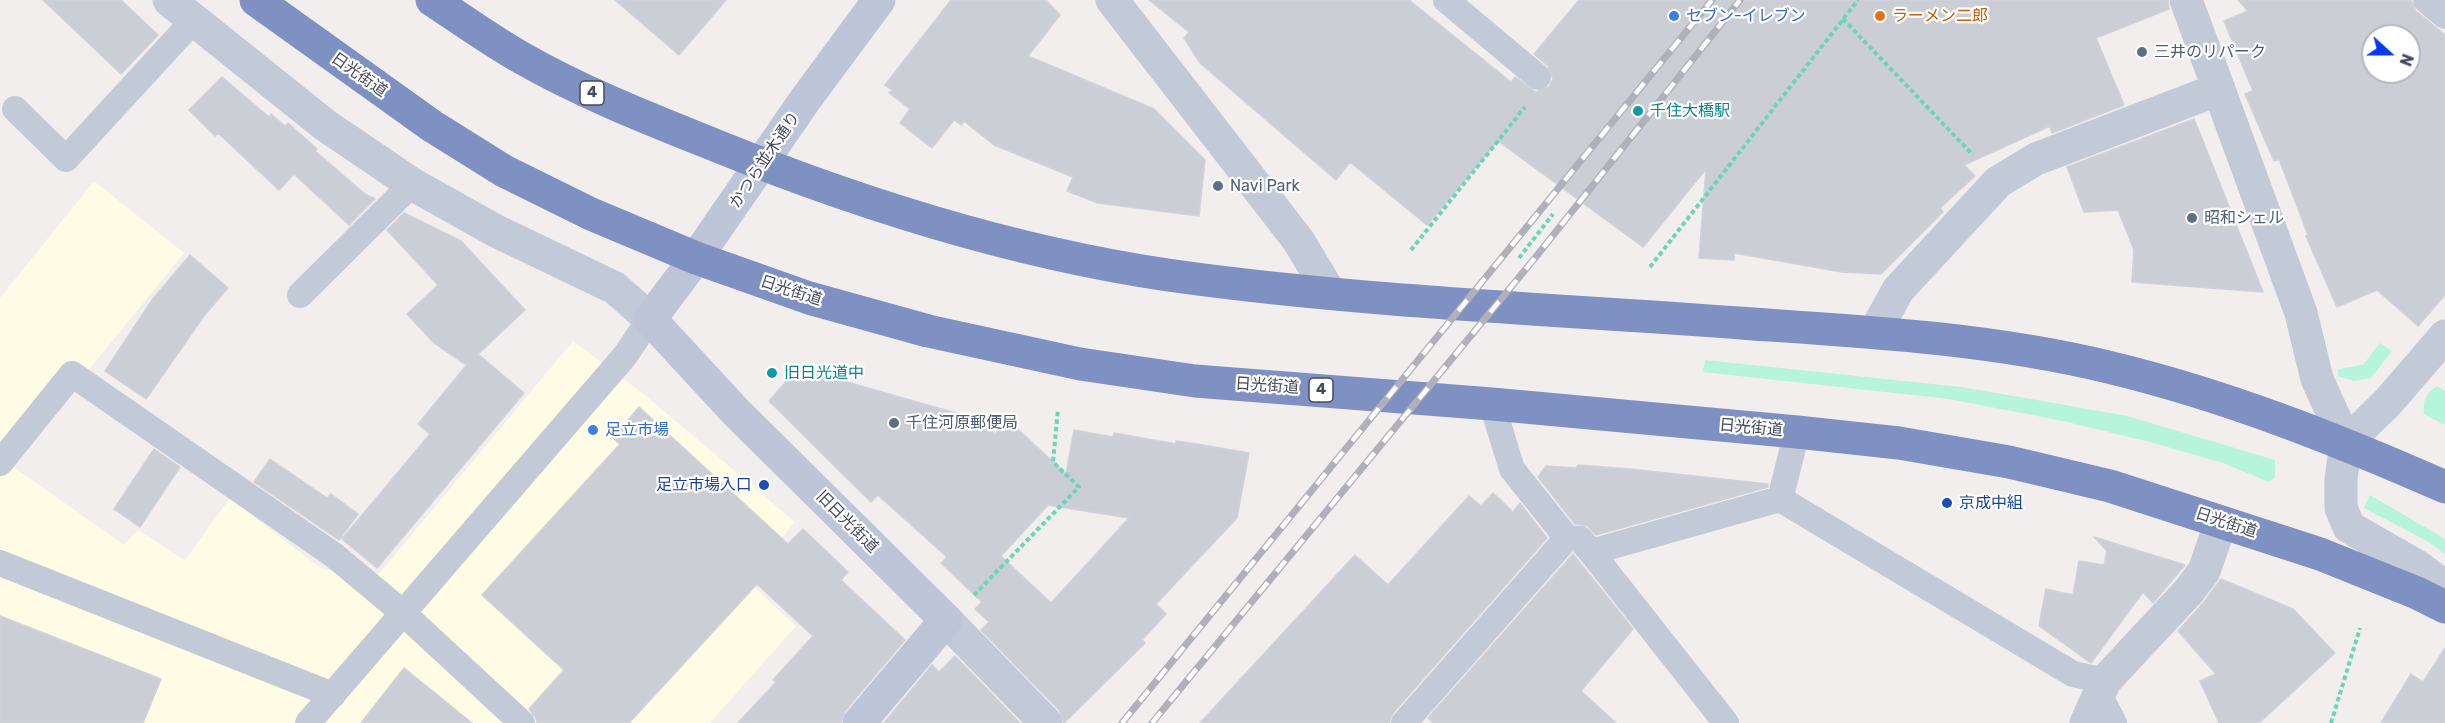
<!DOCTYPE html>
<html>
<head>
<meta charset="utf-8">
<style>
  body { margin:0 }
  #map { position:relative; width:2445px; height:723px; overflow:hidden; background:#f1eeed; font-family:Rubik,sans-serif }
  canvas { display:block }
  .north { position:absolute; left:2361px; top:24px; width:60px; height:60px; box-sizing:border-box; background:#fff; border:2px solid #b4b7be; border-radius:50%; rotate:111deg; font-size:16px; font-weight:700; line-height:24px; text-align:center; color:#444b5d }
  .north::after { content:''; display:block; margin:auto; width:21px; height:27px; background:#0439f3; clip-path:polygon(50% 0,100% 100%,50% 72%,0 100%) }
</style>
</head>
<body>
<div id="map">
<canvas width="2445" height="723"></canvas>
<div class="north">N</div>
</div>
<script>
const ctx = document.querySelector('canvas').getContext('2d');
ctx.lineJoin = 'round';
function fillPath(path, color) { ctx.fillStyle = color; ctx.fill(path, 'evenodd'); }
function strokePath(path, color, width, dash) { ctx.strokeStyle = color; ctx.lineWidth = width; ctx.lineCap = dash ? 'butt' : 'round'; ctx.setLineDash(dash || []); ctx.stroke(path); }
function drawText(font, color, halo, rows, align = 'center') {
  ctx.font = font + ' Rubik,"Noto Sans JP",sans-serif'; ctx.lineWidth = 4.5; ctx.setLineDash([]); ctx.textBaseline = 'middle'; ctx.strokeStyle = halo; ctx.fillStyle = color; for (const [text, x, y, turn = 0] of rows) {
    ctx.save(); ctx.translate(x, y); ctx.rotate((+turn || 0) * Math.PI / 180); ctx.textAlign = isNaN(turn) ? turn : align; if (halo) ctx.strokeText(text, 0, 0); ctx.fillText(text, 0, 0); ctx.restore();
  }
}
const commercial = new Path2D(`
  M 94,181 L 184,253 L 11,465 L 124,545 L 138,530 L 185,560 L 230,498 L 320,568 L 374,580 L 573,341 L 646,396 L 795,522 L 746,579 L 796,626 L 710,723 L 0,723 L 0,298 Z`);
const green = new Path2D(`
  M 2380,343 L 2392,351 L 2371,378 L 2354,381 L 2338,376 L 2338,369 L 2363,365 Z
  M 1705,360 L 1961,387 L 2054,403 L 2127,416 L 2275,460 L 2275,477 L 2269,482 L 2223,463 L 2150,442 L 2063,421 L 1949,399 L 1703,372 Z
  M 2437,386 L 2445,391 L 2445,425 L 2424,414 C 2423,401 2425,393 2437,386 Z
  M 2370,495 L 2445,539 L 2445,554 L 2427,541 L 2364,508 Z`);
const building = new Path2D(`
  M 43,0 L 121,0 L 158,35 L 121,74 Z
  M 615,0 L 726,0 L 679,55 Z
  M 951,0 L 1046,0 L 1060,15 L 1028,56 L 1154,109 L 1205,160 L 1199,216 L 1098,203 L 1067,191 L 1073,177 L 994,145 L 964,121 L 961,125 L 954,120 L 932,148 L 900,123 L 910,109 L 889,93 L 892,90 L 885,85 Z
  M 1149,0 L 1409,0 L 1511,82 L 1515,77 L 1536,92 L 1549,87 L 1553,79 L 1548,66 L 1534,54 L 1579,0 L 2168,0 L 2169,9 L 2096,38 L 2124,105 L 2052,133 L 2050,126 L 1964,165 L 1975,176 L 1940,208 L 1943,212 L 1881,274 L 1842,272 L 1734,253 L 1734,260 L 1699,258 L 1706,169 L 1643,247 L 1498,141 L 1427,225 L 1350,162 L 1336,180 L 1200,63 L 1184,38 L 1189,32 Z
  M 2238,0 L 2411,0 L 2416,11 L 2445,35 L 2445,295 L 2418,326 L 2377,290 L 2337,307 L 2306,236 L 2308,235 L 2279,159 L 2274,161 L 2245,94 L 2253,91 L 2224,21 L 2248,11 ZM 2373,36 L 2409,36 L 2409,72 L 2373,72 Z
  M 222,77 L 269,117 L 271,114 L 285,126 L 288,123 L 317,149 L 315,151 L 365,194 L 375,199 L 349,225 L 294,174 L 279,190 L 218,133 L 215,136 L 189,110 Z
  M 2194,119 L 2199,131 L 2263,292 L 2132,282 L 2134,250 L 2118,210 L 2084,212 L 2067,167 Z
  M 404,213 L 461,241 L 525,310 L 478,354 L 524,393 L 377,568 L 342,539 L 430,434 L 418,424 L 469,362 L 466,365 L 434,343 L 407,314 L 438,285 L 387,230 Z
  M 190,255 L 228,288 L 204,316 L 146,399 L 105,371 L 152,300 Z
  M 798,368 L 980,420 L 995,434 L 1008,420 L 1066,474 L 1074,430 L 1113,437 L 1114,433 L 1176,444 L 1176,441 L 1197,444 L 1249,453 L 1237,518 L 1156,604 L 1166,614 L 1142,640 L 1145,643 L 1064,723 L 1059,710 L 981,630 L 989,622 L 975,609 L 982,602 L 941,563 L 947,557 L 878,495 L 871,502 L 769,401 ZM 1048,505 L 1129,518 L 1051,603 L 1001,556 Z
  M 639,407 L 788,544 L 803,529 L 848,572 L 841,580 L 905,640 L 845,711 L 841,723 L 738,723 L 776,682 L 773,680 L 813,636 L 757,584 L 629,723 L 537,723 L 536,718 L 529,709 L 564,670 L 482,595 L 620,444 L 613,438 Z
  M 154,449 L 180,467 L 140,527 L 114,509 Z
  M 270,459 L 327,498 L 331,494 L 358,514 L 339,540 L 254,482 Z
  M 1578,465 L 1630,469 L 1768,484 L 1768,487 L 1596,535 L 1587,526 L 1575,524 L 1538,477 L 1546,466 L 1576,468 Z
  M 1493,493 L 1513,512 L 1520,503 L 1547,538 L 1393,713 L 1389,723 L 1200,723 L 1355,555 L 1388,585 L 1469,496 L 1481,506 Z
  M 2094,537 L 2185,565 L 2153,603 L 2143,592 L 2091,663 L 2039,626 L 2046,589 L 2073,595 L 2079,561 L 2104,565 L 2107,551 Z
  M 1573,554 L 1633,629 L 1581,691 L 1616,723 L 1433,723 L 1428,718 Z
  M 2221,579 L 2293,609 L 2335,653 L 2259,723 L 2219,723 L 2200,681 L 2216,674 L 2178,631 L 2204,602 Z
  M 0,616 L 161,679 L 143,723 L 0,723 Z
  M 2445,648 L 2445,723 L 2381,723 L 2411,674 L 2423,682 Z
  M 955,656 L 1020,723 L 884,723 L 932,665 L 939,672 Z
  M 404,668 L 472,723 L 361,723 Z`);
const path = new Path2D(`
  M 1843,19 L 1973,155
  M 1411,250 L 1525,107
  M 1519,258 L 1553,214
  M 1650,267 L 1858,0
  M 974,595 L 1079,487 L 1053,462 L 1058,409
  M 2331,723 L 2360,628`);
const lane = new Path2D(`
  M 1446,0 L 1538,77
  M 2426,0 L 2445,16
  M 15,109 L 66,159 L 194,20
  M 300,295 L 412,184
  M 1492,404 L 1512,469 L 1567,538 L 1580,539 L 1591,552 L 1726,723
  M 0,463 L 72,374 L 335,556 L 403,613 L 522,723
  M 1780,499 L 2073,674 L 2105,681
  M 1591,552 L 1780,499 L 1797,432
  M 0,563 L 333,695
  M 2099,694 L 2114,723
  M 308,723 L 624,357 L 650,319
  M 1404,723 L 1567,538`);
const street = new Path2D(`
  M 169,0 L 325,125 L 412,184 L 496,231 L 615,288 L 650,319
  M 1112,0 L 1298,240 L 1330,293
  M 2186,0 L 2301,313 L 2317,379 L 2346,443 L 2341,479 L 2341,508 L 2349,527 L 2417,566 L 2445,587
  M 1875,332 L 1898,290 L 1998,182 L 2036,159 L 2219,89
  M 2346,443 L 2388,402 L 2445,336
  M 946,620 L 1046,723
  M 2086,723 L 2105,681 L 2189,591 L 2204,571 L 2221,522`);
const secondary = new Path2D(`
  M 859,723 L 946,620 L 735,411 L 650,319 L 696,258 L 805,100 L 879,0`);
const highway = new Path2D(`
  M 256,0 L 432,126 L 504,171 L 591,214 L 696,258 L 809,298 L 928,331 L 1080,364 L 1195,381 L 1492,404 L 1797,432 L 1899,443 L 2009,462 L 2110,486 L 2320,554 L 2417,593 L 2445,607
  M 432,0 C 461,19 490,40 520,57 C 581,92 647,118 712,144 C 867,207 1030,258 1197,279 C 1381,303 1568,310 1753,324 C 1872,332 1992,339 2108,367 C 2225,395 2336,439 2445,487`);
const rail = new Path2D(`
  M 1122,723 L 1712,0
  M 1152,723 L 1539,253 L 1740,0`);
const markers = [
  [1674,16,6,"#3f7fe0"],
  [1880,16,6,"#e8710a"],
  [2142,52,6,"#5c6f8a"],
  [1638,111,6,"#0f9aa8"],
  [1218,186,6,"#5c6f8a"],
  [2192,218,6,"#5c6f8a"],
  [772,373,6,"#0f9aa8"],
  [894,423,6,"#5c6f8a"],
  [593,430,6,"#3f7fe0"],
  [764,485,6,"#1a4fb4"],
  [1947,503,6,"#1a4fb4"]
];
const shields = [
  [592,93,24],
  [1321,390,24]
];
const shieldNames = [
  ["4",592,93],
  ["4",1321,390]
];
const shopNames = [
  ["セブン-イレブン",1686,16],
  ["足立市場",605,430]
];
const foodNames = [
  ["ラーメン二郎",1892,16]
];
const serviceNames = [
  ["三井のリパーク",2154,52],
  ["Navi Park",1230,186],
  ["昭和シェル",2204,218],
  ["千住河原郵便局",906,423]
];
const streetNames = [
  ["日光街道",359,75,35],
  ["かつら並木通り",765,160,-56],
  ["日光街道",791,291,18],
  ["日光街道",1267,386,4],
  ["日光街道",1751,428,5],
  ["旧日光街道",847,522,45],
  ["日光街道",2226,523,18]
];
const cultureNames = [
  ["千住大橋駅",1650,111],
  ["旧日光道中",784,373]
];
const transitNames = [
  ["足立市場入口",752,485],
  ["京成中組",1959,503,"left"]
];
fillPath(commercial, '#fefce4');
fillPath(green, '#b6f4db');
fillPath(building, '#ccced6');
strokePath(building, '#d1d1da', 1.5);
strokePath(path, '#6ad5b8', 4, [4.5, 3]);
strokePath(lane, '#c2c9d7', 26);
strokePath(street, '#c2c9d7', 33);
strokePath(secondary, '#bdc5d9', 33);
strokePath(highway, '#7f91c2', 33);
strokePath(rail, '#afb0b9', 7);
strokePath(rail, '#fff', 4.5, [14]);
for (const [x, y, r, color] of markers) { const dot = new Path2D(); dot.arc(x, y, r, 0, 2 * Math.PI); ctx.fillStyle = color; ctx.fill(dot); strokePath(dot, '#fff', 2); }
for (const [x, y, w] of shields) { const box = new Path2D(); box.roundRect(x - w / 2, y - 12, w, 24, 4.5); ctx.fillStyle = '#fff'; ctx.fill(box); strokePath(box, '#444b5d', 1.5); }
drawText('bold 15px', '#444b5d', null, shieldNames);
drawText('16px', '#366cbe', '#fff', shopNames, 'left');
drawText('16px', '#c56008', '#fff', foodNames, 'left');
drawText('16px', '#4e5e75', '#fff', serviceNames, 'left');
drawText('16px', '#444b5d', '#fff', streetNames);
drawText('16px', '#0d838f', '#fff', cultureNames, 'left');
drawText('16px', '#164399', '#fff', transitNames, 'right');
</script>
</body>
</html>
